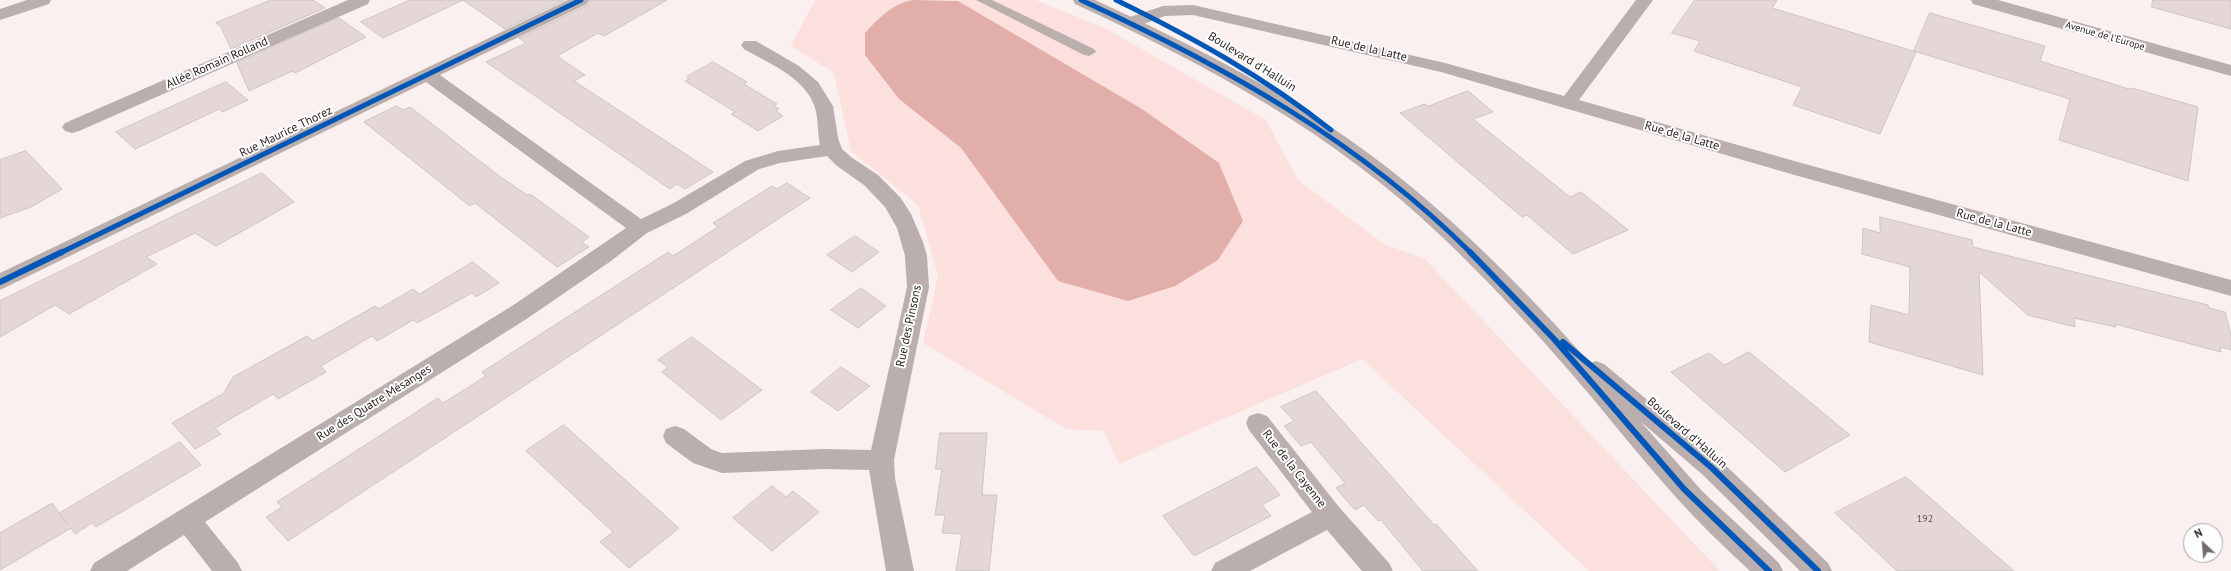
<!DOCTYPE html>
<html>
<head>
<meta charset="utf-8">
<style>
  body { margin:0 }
  #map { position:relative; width:2231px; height:571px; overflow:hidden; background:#f9f0ef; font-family:"PT Sans",sans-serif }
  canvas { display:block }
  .north { position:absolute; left:2183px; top:523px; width:40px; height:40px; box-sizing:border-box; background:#fefefe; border:1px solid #a9a6a6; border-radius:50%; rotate:334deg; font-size:11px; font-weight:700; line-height:16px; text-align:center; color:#2a2322 }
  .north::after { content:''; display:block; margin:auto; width:14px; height:18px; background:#726b6a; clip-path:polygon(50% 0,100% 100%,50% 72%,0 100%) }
</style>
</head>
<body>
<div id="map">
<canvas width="2231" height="571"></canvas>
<div class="north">N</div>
</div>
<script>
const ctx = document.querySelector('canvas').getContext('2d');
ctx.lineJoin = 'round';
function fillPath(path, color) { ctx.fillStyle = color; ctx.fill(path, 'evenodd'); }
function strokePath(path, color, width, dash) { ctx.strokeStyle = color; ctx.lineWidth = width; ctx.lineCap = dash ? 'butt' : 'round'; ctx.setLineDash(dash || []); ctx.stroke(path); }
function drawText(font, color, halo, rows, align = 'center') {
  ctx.font = font + ' "PT Sans",sans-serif'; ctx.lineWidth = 4; ctx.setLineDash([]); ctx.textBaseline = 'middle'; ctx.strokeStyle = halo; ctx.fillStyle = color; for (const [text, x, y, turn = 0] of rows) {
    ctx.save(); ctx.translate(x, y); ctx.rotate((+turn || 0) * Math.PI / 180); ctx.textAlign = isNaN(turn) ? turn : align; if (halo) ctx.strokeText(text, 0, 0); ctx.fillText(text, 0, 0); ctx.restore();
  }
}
const green = new Path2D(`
  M 815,0 L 913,0 L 906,1 L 899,99 L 961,148 L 1058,281 L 1175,286 L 1218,259 L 1243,221 L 958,1 L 948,0 L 1036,0 L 1105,28 L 1266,120 L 1298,180 L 1384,244 L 1425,259 L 1720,571 L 1589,571 L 1362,359 L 1119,464 L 1103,431 L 1066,429 L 923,343 L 938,276 L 918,205 L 851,151 L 834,73 L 791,46 Z`);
const water = new Path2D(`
  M 913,0 L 958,1 L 1142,109 L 1219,163 L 1243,221 L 1218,260 L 1175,286 L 1128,301 L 1058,281 L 961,148 L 899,99 L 865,55 L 865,33 C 878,19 893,3 913,0 Z`);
const building = new Path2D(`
  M 271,0 L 313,0 L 325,8 L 231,49 L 221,27 L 216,23 Z
  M 410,0 L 565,0 L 505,29 L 463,0 L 383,38 L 361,22 Z
  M 590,0 L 667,0 L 604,36 L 598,33 L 557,56 L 585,75 L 574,81 L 713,172 L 685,189 L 677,184 L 670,189 L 486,62 L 526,43 L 519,38 L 588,5 Z
  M 1695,0 L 1777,0 L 1772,8 L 1916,52 L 1880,134 L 1793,105 L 1802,87 L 1694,51 L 1700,41 L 1672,33 Z
  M 2153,0 L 2231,0 L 2231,29 L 2152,7 Z
  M 1930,13 L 2045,46 L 2040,61 L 2129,89 L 2132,88 L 2198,107 L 2188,181 L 2059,140 L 2070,99 L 1914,51 Z
  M 339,18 L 366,37 L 295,73 L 292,71 L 249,91 L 237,63 Z
  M 713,62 L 747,82 L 744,84 L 777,104 L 774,106 L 779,109 L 776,111 L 783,116 L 758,131 L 731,114 L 735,112 L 685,81 L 689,79 L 687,77 Z
  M 226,82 L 248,100 L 222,112 L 219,109 L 135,149 L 116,132 Z
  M 1468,91 L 1493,112 L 1473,119 L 1570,197 L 1581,192 L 1628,230 L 1573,254 L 1527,215 L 1522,217 L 1400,113 L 1425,104 L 1428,106 Z
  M 397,106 L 403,110 L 410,107 L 498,175 L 527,195 L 530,194 L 589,237 L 582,242 L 589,247 L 557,267 L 475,203 L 470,206 L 364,122 Z
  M 26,151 L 62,189 L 31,207 L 0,218 L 0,160 Z
  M 262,173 L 294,202 L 216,246 L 195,233 L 146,257 L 157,264 L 69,314 L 55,305 L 0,337 L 0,301 Z
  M 787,183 L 810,198 L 288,541 L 266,517 L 282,507 L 277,502 L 438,398 L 443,403 L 486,376 L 482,372 L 659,258 L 668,252 L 673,256 L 718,227 L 713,223 L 772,186 L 777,189 Z
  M 1880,217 L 1972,240 L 1973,247 L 2208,305 L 2209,308 L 2225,312 L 2231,335 L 2231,350 L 2220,347 L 2221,352 L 2115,324 L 2116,327 L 2074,318 L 2075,327 L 2028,315 L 1979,272 L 1983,375 L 1869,342 L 1871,305 L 1909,315 L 1910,267 L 1862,254 L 1863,228 L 1880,233 Z
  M 855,236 L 879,252 L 852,272 L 827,255 Z
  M 473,262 L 499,283 L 476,297 L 472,293 L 417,323 L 413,320 L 377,341 L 372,336 L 321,366 L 326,372 L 278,399 L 273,394 L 215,428 L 221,434 L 195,449 L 172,423 L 224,393 L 233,377 L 307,336 L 313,341 L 375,306 L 379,309 L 413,289 L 419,294 Z
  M 861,288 L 886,306 L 858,328 L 831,310 Z
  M 692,337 L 762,390 L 721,420 L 662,372 L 668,367 L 658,360 Z
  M 1749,352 L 1850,435 L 1785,472 L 1671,372 L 1709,353 L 1724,365 Z
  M 841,367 L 870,386 L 838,411 L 811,392 Z
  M 1316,391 L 1434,525 L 1436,524 L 1478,571 L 1423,571 L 1381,520 L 1378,521 L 1364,505 L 1355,510 L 1336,488 L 1345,483 L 1311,442 L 1301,446 L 1284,426 L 1294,421 L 1281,407 Z
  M 564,425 L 679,528 L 629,568 L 600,542 L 613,532 L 526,451 Z
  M 940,433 L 987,433 L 982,495 L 997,495 L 989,571 L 956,571 L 962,534 L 942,533 L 945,515 L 935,515 L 942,469 L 936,469 Z
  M 180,442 L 201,465 L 96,527 L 92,523 L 75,534 L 71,528 L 0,570 L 0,533 L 52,503 L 67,524 L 60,513 Z
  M 1257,467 L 1280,495 L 1262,505 L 1271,516 L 1194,556 L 1163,516 Z
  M 1906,477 L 2014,571 L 1897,571 L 1835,513 Z
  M 772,486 L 786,497 L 793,491 L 819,512 L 772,551 L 733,518 Z`);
const service = new Path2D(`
  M 976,0 L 992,0 L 1094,49 L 1096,52 L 1089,56 L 1084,55 Z`);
const minor = new Path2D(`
  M 27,0 L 51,0 L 49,4 L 0,20 L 0,9 Z
  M 348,0 L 370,0 L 368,4 L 79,131 L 72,133 L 65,131 L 62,127 L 65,123 Z
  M 568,0 L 589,0 L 587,4 L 440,75 L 641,219 L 672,204 L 745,161 L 778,151 L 820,145 C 817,132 819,118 814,105 C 804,77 768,63 744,49 L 741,45 L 744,41 L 756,41 L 799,66 L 818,82 L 833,106 L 838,138 L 842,149 L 851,157 L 878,175 L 900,197 L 911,214 L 923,242 L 927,256 L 929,287 L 894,460 L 895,478 L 914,571 L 886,571 L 869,470 L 825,469 L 722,473 L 693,463 L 666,443 L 663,436 L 666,429 L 675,426 L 684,429 L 711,449 L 722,453 L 825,449 L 871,450 L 907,287 L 905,256 L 897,228 L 885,207 L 864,185 L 837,166 L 827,156 L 780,163 L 759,169 L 686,214 L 647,233 L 611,261 L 528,318 L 205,522 L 238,563 L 242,571 L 212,571 L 184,535 L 127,571 L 90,571 L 94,563 L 512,306 L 626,228 L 426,82 L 0,290 L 0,273 Z
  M 1636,0 L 1653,0 L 1579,100 L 1805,164 L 2231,280 L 2231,296 L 1791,174 L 1441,72 L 1193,15 L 1165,16 L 1136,27 L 1124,27 L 1121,23 L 1124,19 L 1163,6 L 1193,5 L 1445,63 L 1564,96 Z
  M 1971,0 L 1998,0 L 2231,65 L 2231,76 L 1973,4 Z
  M 1258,413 L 1267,416 L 1339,507 L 1389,563 L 1393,571 L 1362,571 L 1327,530 L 1250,571 L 1211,571 L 1215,563 L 1312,512 L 1249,430 L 1246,423 L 1249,416 Z`);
const secondary = new Path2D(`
  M 1073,0 L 1095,0 C 1195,46 1296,97 1384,165 C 1459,223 1527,292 1590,363 L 1596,361 L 1604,364 L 1721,461 L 1828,563 L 1832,571 L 1800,571 L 1703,475 L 1641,422 L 1703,492 L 1779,563 L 1783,571 L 1750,571 C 1724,547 1698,522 1674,495 C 1636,453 1602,408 1564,365 C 1525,320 1484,277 1440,235 C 1335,134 1207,65 1075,4 Z`);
const cyclewayFar1 = new Path2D(`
  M 1081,0 C 1224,66 1359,141 1471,253
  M 1116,0 C 1192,37 1264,77 1331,130
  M 60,253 L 581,0`);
const cycleway = new Path2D(`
  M 1470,252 L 1554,339 L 1684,489 L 1769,571
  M 0,282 L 62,252
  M 1563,342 L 1712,468 L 1818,571`);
const farStreetnames = [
  ["Avenue de l'Europe",2105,36,16]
];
const numberNames = [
  ["192",1925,519]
];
const streetNames = [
  ["Rue de la Latte",1369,49,13],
  ["Boulevard d'Halluin",1252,62,32],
  ["Allée Romain Rolland",217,63,-24],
  ["Rue Maurice Thorez",286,132,-26],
  ["Rue de la Latte",1682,136,16],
  ["Rue de la Latte",1994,223,15],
  ["Rue des Pinsons",909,326,-78],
  ["Rue des Quatre Mésanges",374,403,-32],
  ["Boulevard d'Halluin",1687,433,41],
  ["Rue de la Cayenne",1294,469,52]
];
fillPath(green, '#fce0de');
fillPath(water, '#e2aeaa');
fillPath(building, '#e5d7d6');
strokePath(building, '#ccc5c4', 1);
fillPath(service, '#bbafae');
fillPath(minor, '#bbafae');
fillPath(secondary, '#baafae');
strokePath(cyclewayFar1, '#0057b8', 5);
strokePath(cycleway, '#0057b8', 6);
drawText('10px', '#2a2322', '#fefefe', farStreetnames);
drawText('10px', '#5b5251', null, numberNames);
drawText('12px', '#2a2322', '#fefefe', streetNames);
</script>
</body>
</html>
